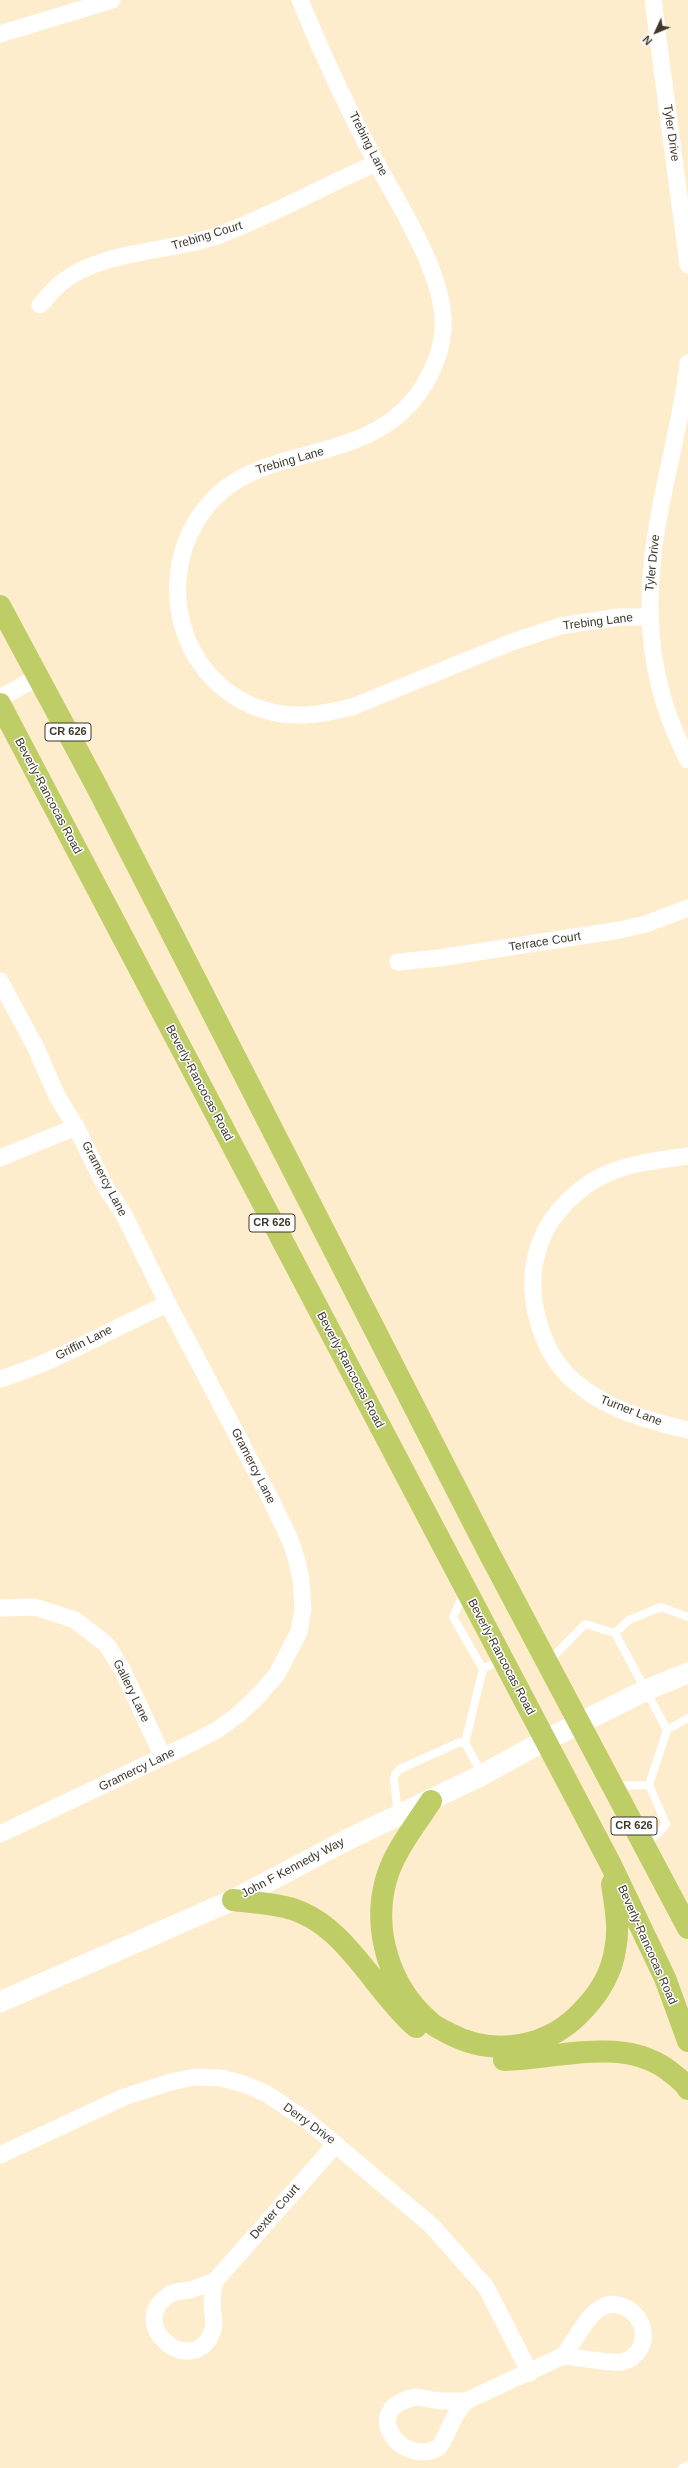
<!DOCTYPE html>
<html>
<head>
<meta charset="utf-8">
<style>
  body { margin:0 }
  #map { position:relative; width:688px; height:2468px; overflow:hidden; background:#feedcc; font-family:Helvetica,sans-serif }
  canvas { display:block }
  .north { position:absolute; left:636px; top:12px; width:40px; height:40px; -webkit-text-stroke:3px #fff; paint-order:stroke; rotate:226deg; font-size:11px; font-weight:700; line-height:16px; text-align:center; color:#3e382b }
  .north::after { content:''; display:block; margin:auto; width:14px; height:18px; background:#3e382b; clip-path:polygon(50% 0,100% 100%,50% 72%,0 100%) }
</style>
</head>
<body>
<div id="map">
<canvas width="688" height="2468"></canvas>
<div class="north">N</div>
</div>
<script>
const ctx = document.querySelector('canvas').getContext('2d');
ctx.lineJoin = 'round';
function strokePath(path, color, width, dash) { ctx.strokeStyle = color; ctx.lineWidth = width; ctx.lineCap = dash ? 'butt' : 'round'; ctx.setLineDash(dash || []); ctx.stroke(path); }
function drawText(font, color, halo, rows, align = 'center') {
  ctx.font = font + ' Helvetica,sans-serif'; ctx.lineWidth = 3; ctx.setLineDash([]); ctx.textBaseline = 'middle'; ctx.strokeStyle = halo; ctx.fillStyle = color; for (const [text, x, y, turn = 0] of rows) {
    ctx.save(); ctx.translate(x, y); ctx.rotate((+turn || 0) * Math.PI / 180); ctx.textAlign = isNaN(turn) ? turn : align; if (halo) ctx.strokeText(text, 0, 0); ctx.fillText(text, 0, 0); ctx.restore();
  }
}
const service = new Path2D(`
  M 464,1593 L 453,1617 L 483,1669
  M 688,1617 L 661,1607 L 629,1620 L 615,1633 L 667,1730 L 688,1718
  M 549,1661 L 585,1624 L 615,1633
  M 465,1743 L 483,1669 L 502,1659
  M 614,1786 L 649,1785
  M 398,1814 L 394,1779 L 396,1773 L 400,1769 L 460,1742 L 465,1743 L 482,1774
  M 644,1845 L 659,1833 L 666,1824 L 649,1785 L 667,1730
  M 682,2468 L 688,2465`);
const minor = new Path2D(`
  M 300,0 C 323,56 349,112 378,166 C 402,209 447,280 443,330 C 442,349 433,371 423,387 C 365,476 251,433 197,520 C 152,594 188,695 276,713 C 302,718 327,713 352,707 L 512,642 L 560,626 L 619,617 L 649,617
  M 653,0 L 688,265
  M 0,34 L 112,0
  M 40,305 C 47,298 53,289 61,283 C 102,249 173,253 222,234 C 275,214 325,185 377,163
  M 688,363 C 683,410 671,454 662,500 C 643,593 643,674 688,760
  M 0,698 L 38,677
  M 398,962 L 439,958 L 620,930 L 646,924 L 688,908
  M 0,981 L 36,1048 L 57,1096 L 76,1127 L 105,1186 L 123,1213 L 168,1304 L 270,1498 L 291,1542 L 297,1561 L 301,1580 L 303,1609 L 299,1632 L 277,1674 L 259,1695 L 239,1714 L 217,1730 L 192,1743 L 0,1834
  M 688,1156 C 662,1160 635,1162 611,1172 C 582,1183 550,1213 540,1243 C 523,1289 538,1350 575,1382 C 606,1409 648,1421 688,1430
  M 0,1158 L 76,1127
  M 0,1379 C 59,1361 112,1328 168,1304
  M 0,1608 L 35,1607 L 75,1620 L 107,1645 L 122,1669 L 163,1757
  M 0,2155 L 124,2097 L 171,2082 L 195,2077 L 221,2078 L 244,2084 L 267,2094 L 309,2122 L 432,2226 L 486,2287 L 530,2373
  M 215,2281 C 213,2289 212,2297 212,2305 C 212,2316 217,2323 211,2335 C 190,2378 125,2324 169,2295 C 175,2290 182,2292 189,2290 C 198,2288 206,2284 215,2281 Z
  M 215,2281 L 336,2144
  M 610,2304 C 649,2305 655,2355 621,2362 C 611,2364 577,2357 563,2356 C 579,2337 587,2310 610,2304 Z
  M 417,2397 L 440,2401 L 466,2401 C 462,2406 457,2412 454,2418 C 448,2428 446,2440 438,2448 C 401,2468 357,2407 417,2397 Z
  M 466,2401 L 563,2356`);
const tertiary = new Path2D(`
  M 0,2002 L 233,1900 L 347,1840 L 482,1775 L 544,1741 L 646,1690 L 688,1673`);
const primary = new Path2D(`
  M 0,606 L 97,787 L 488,1551 L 688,1928
  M 0,704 L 610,1863 L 665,1978 L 688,2041
  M 431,1801 C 415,1826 394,1851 386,1880 C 372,1931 390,1988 430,2022 C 435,2027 443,2030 448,2033 C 495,2058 550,2048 585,2008 C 600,1992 612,1971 615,1950 C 620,1928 615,1906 612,1884
  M 233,1900 C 250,1902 268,1903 285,1907 C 344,1920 373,1990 416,2027
  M 504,2060 C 558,2059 626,2034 673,2074 C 678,2078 684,2082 688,2089`);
const shields = [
  [68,732,46],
  [272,1223,46],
  [634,1826,46]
];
const shieldNames = [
  ["CR 626",68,732],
  ["CR 626",272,1223],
  ["CR 626",634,1826]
];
const streetNames = [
  ["Tyler Drive",671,133,82],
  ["Trebing Lane",368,144,63],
  ["Trebing Court",207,236,-17],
  ["Trebing Lane",290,461,-16],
  ["Tyler Drive",653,563,-84],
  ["Trebing Lane",598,622,-7],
  ["Beverly-Rancocas Road",48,796,62],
  ["Terrace Court",545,942,-9],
  ["Beverly-Rancocas Road",199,1083,62],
  ["Gramercy Lane",104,1179,62],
  ["Griffin Lane",84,1343,-27],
  ["Beverly-Rancocas Road",350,1370,62],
  ["Turner Lane",631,1411,21],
  ["Gramercy Lane",253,1466,63],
  ["Beverly-Rancocas Road",501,1657,62],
  ["Gallery Lane",131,1691,64],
  ["Gramercy Lane",137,1770,-26],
  ["John F Kennedy Way",293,1868,-28],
  ["Beverly-Rancocas Road",647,1945,66],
  ["Derry Drive",309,2124,36],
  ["Dexter Court",275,2212,-49]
];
strokePath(service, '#fff', 8);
strokePath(minor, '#fff', 17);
strokePath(tertiary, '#fff', 21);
strokePath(primary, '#bfcd66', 22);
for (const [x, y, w] of shields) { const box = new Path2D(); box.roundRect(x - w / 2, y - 9, w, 18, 3); ctx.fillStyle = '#fff'; ctx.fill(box); strokePath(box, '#3e382b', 1); }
drawText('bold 11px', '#3e382b', null, shieldNames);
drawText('12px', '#3e382b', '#fff', streetNames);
</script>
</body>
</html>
